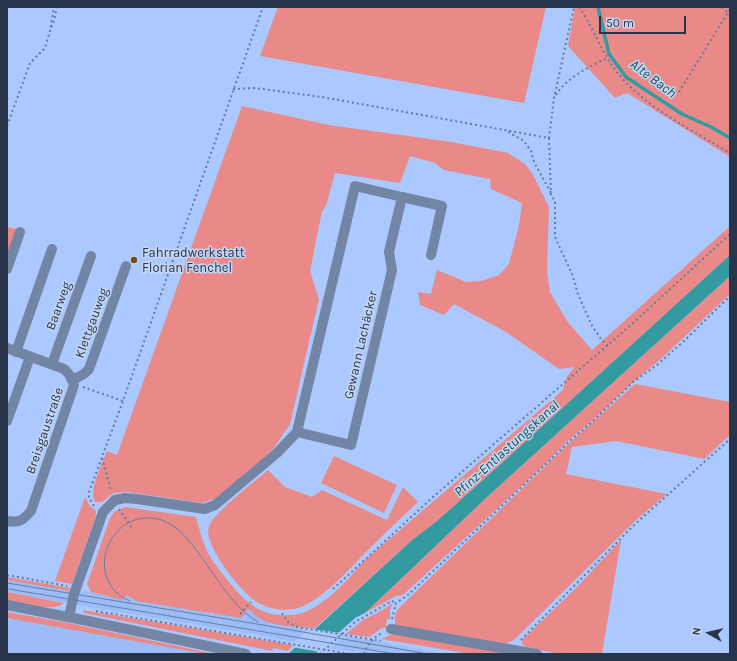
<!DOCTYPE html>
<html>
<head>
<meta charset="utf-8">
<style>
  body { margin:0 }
  #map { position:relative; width:737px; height:661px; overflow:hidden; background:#abc9fe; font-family:Karla,sans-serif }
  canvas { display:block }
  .frame { position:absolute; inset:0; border:8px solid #283449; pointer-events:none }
  .north { position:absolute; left:689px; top:613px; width:40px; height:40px; -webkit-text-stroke:3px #c4d6f6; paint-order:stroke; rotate:278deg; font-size:11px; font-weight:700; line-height:16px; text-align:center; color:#283449 }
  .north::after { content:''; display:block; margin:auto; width:14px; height:18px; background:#283449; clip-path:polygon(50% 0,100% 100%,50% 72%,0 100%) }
  .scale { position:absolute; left:599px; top:16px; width:87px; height:18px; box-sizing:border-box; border:2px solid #283449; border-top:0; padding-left:5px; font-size:12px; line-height:14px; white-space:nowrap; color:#283449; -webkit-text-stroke:3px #c4d6f6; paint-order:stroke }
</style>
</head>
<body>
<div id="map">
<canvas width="737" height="661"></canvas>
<div class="frame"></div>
<div class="north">N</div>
<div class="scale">50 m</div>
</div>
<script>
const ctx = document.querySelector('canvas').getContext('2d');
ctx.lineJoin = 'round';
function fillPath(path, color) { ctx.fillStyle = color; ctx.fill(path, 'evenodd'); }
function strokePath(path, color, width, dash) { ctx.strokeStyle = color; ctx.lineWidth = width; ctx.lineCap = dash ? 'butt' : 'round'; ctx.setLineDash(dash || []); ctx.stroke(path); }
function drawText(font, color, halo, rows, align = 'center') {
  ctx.font = font + ' Karla,sans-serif'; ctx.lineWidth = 3; ctx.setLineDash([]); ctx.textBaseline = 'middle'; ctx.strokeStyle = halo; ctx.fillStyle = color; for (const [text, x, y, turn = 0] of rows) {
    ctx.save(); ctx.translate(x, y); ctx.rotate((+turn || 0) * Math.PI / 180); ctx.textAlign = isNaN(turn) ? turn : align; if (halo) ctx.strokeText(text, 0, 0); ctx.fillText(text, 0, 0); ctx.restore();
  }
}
const built = new Path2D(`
  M 7,580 L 69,591 L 91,592 L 122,600 L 126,595 L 136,601 L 241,618 L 248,609 L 253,614 L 267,621 L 307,630 L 294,642 L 259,635 L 83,606 L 7,592 Z
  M 7,617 L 206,654 L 7,654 Z
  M 344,636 L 375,641 L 445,654 L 370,654 L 331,648 Z`);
const green = new Path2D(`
  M 278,7 L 546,7 L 524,103 L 260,56 Z
  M 575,7 L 730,7 L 730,157 L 627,93 L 615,98 L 568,46 Z
  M 242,106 L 329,125 L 451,142 L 508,153 L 525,164 L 532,173 L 549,207 L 547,270 L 550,292 L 567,321 L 592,350 L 730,226 L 730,255 L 501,464 L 437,521 L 411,541 L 315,628 C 298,627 276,627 261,619 C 256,617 252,612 248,609 L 241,618 L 136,601 L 127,595 L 122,600 L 91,592 L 87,584 L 110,518 L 114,512 L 125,507 L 196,517 C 199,528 202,539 206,549 C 211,560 218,568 225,577 C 241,597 257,616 284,615 C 291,615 298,615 305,612 C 329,602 348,579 365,560 L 563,390 L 566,378 L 574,367 L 559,369 L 506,332 L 454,304 L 444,315 L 420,305 L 418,292 L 431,294 L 437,270 L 466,282 L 481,281 L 499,275 L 509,264 L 519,225 L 522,203 L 491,189 L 490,179 L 444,170 L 435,163 L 410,156 L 400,183 L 335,173 L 326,206 L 322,211 L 310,271 L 319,299 L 290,424 L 274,448 L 254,468 L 214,499 L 202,503 L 128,492 L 114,493 L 102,502 L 95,502 C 88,490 102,464 107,451 L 117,455 Z
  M 7,227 L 17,229 L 7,259 Z
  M 730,276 L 730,294 L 664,356 L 632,383 L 592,421 L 570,439 L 539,470 L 403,595 L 396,596 L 365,613 L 486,498 Z
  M 635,384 L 730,402 L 730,435 L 704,459 L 616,441 L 572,447 L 566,474 L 667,494 L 636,520 L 514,640 L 505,644 L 396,626 C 393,619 395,612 400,607 L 566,446 Z
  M 334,456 L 397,485 L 384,513 L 321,483 Z
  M 268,470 L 285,487 L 312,497 L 322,490 L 387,520 L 403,487 L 418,502 C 401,518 384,534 368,550 C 350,568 322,601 298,608 C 285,612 268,609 257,602 C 242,593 202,544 209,526 C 215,512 255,481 268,470 Z
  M 85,497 L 90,506 L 96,511 L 96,516 L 72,584 L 55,581 Z
  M 621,540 L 602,654 L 559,654 L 526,647 L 522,644 L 522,640 L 575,589 Z
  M 7,577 L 70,588 L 69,591 L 7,580 Z
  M 7,592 L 64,603 C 54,613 21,602 7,600 Z
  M 391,604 L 392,605 L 390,610 L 390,619 L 387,619 L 386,626 L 389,627 L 388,628 L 382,628 L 369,637 L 346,634 L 363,620 L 383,610 Z
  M 83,610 L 293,645 L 288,651 L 273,648 L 272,651 L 84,613 Z
  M 7,612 L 69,623 L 215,654 L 205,654 L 7,618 Z
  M 393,634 L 512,654 L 471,654 L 381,639 Z`);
const water = new Path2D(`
  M 730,255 L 730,276 L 486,498 L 365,613 L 355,618 L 315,654 L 288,654 L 411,541 L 437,521 L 501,464 Z`);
const pier = new Path2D(`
  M 312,629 L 341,633 L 320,652 L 292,647 Z`);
const stream = new Path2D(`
  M 598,7 L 609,54 L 626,77 L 682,114 L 711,127 L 730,138`);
const path = new Path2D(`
  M 579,7 C 593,27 602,53 616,71 C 645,108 691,129 730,153
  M 722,7 L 730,15
  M 51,27 L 53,25 L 57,7
  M 233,89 L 255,88 L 322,97 L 549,138 L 554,98 L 574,7
  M 679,92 L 730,9
  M 556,95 C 565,79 591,65 608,58
  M 7,126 L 30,63 L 45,48 L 50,31 L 54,7
  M 508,132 L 524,141 L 531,151 L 534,162 L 551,193
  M 549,138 L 551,194 L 555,202 L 555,237 L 572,274 L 578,294 L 591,324 L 601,339 L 608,346
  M 83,387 L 123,401
  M 102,458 L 111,490
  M 94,506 L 89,498 L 89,492 L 123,401 L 263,7
  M 119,509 L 132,528
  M 7,575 L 67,586
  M 333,589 L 432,498 L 633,323 L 730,234
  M 96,611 L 350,654
  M 282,613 L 288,622 L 297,627 L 381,641
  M 240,614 L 251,602
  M 392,619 L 396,603 L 408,595 L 571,440 L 593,421 L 633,382 L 657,365 L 685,340 L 730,296
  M 521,640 L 633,526 L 730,439
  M 320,654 L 355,622 L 392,601 L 396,603
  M 364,654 C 367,644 373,638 382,633`);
const minor = new Path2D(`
  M 355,186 L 402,197 L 389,252 L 392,270 L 351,445 L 297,432 Z
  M 402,197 L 442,206 L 431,255
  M 7,269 L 20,232
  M 7,348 L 64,369 L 69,374 L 74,385 L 31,511 C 23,520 20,523 7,521
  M 16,352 L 52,249
  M 52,364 L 91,256
  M 72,380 L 84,374 L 89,369 L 126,266
  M 7,421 L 30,357
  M 7,605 L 88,621 L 246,654
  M 69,617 L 74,594 L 103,512 L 115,500 L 125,498 L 137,499 L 205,509 L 215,505 L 277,453 L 297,432
  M 391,629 L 537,654`);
const tram = new Path2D(`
  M 7,583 L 263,625 L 428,654
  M 9,589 L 395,654
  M 130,601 C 82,582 107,508 158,519 C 183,525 198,554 213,573 C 225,591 239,611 258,622`);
const markers = [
  [134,260,4,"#6c5324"]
];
const poiNames = [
  ["Fahrradwerkstatt",142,253],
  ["Florian Fenchel",142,268]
];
const streetNames = [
  ["Baarweg",59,306,-70],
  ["Klettgauweg",92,323,-70],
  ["Gewann Lachäcker",361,345,-77],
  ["Breisgaustraße",45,431,-71]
];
const waterNames = [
  ["Alte Bach",653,79,37],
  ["Pfinz-Entlastungskanal",507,449,-42]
];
fillPath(built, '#9bbcf6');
fillPath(green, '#e98a89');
fillPath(water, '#339aa1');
fillPath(pier, '#abc9fe');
strokePath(stream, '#339aa1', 3.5);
strokePath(path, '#667a9e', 2, [2, 3]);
strokePath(minor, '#7385a4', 10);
strokePath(tram, '#697ea3', 1);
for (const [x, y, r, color] of markers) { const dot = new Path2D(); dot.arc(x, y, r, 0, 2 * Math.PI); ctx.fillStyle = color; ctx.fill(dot); strokePath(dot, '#c4d6f6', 1.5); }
drawText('13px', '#283449', '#c4d6f6', poiNames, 'left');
drawText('13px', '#283449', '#c4d6f6', streetNames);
drawText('italic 14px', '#144f53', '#c4d6f6', waterNames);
</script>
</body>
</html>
